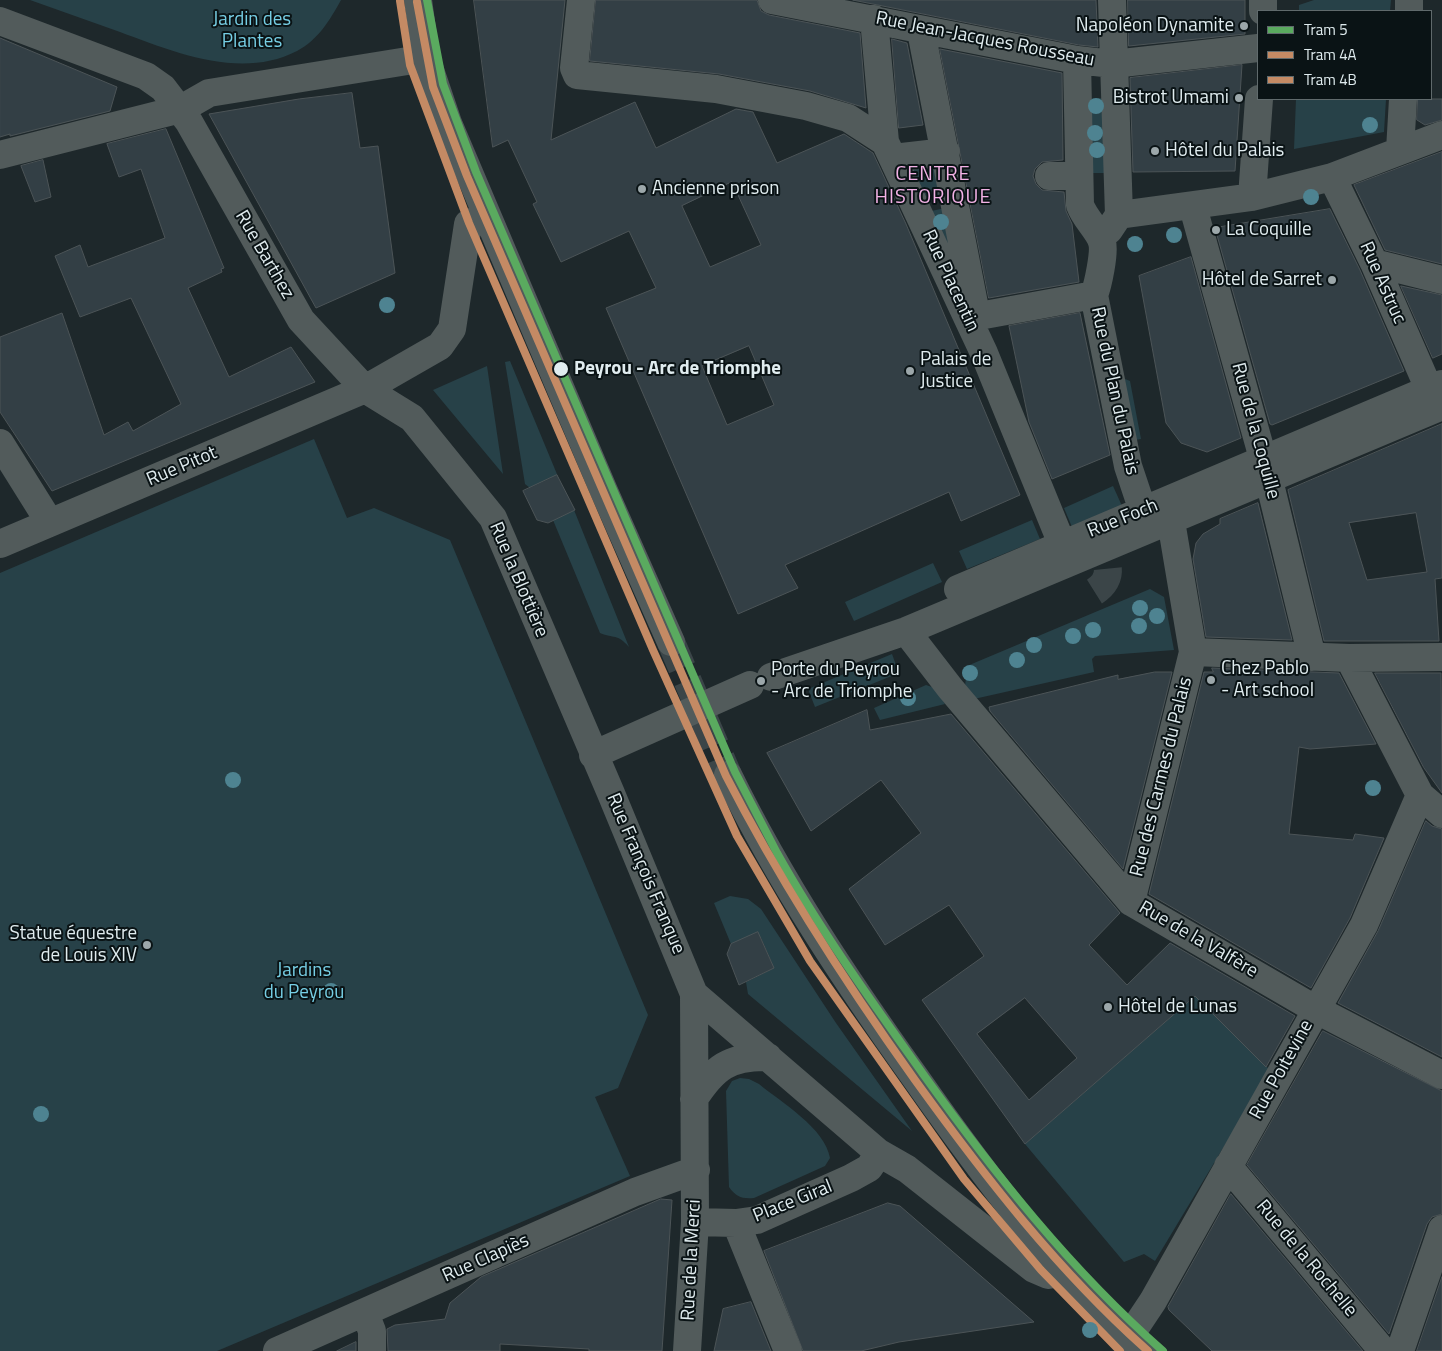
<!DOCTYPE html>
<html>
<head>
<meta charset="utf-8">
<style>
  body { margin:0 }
  #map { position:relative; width:1442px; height:1351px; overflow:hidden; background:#1e282b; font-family:"Titillium Web",sans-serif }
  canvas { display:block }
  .legend { position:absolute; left:1257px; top:10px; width:175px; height:90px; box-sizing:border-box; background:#0a1315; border:1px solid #606a6c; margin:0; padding:6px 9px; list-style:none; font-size:15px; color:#e0ecef }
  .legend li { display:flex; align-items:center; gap:10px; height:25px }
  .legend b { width:25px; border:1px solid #606a6c }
</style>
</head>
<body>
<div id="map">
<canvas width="1442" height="1351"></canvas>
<ul class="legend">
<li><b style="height:6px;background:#5aaa5f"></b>Tram 5</li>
<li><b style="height:6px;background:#c48a64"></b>Tram 4A</li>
<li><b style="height:6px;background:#c48a64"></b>Tram 4B</li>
</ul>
</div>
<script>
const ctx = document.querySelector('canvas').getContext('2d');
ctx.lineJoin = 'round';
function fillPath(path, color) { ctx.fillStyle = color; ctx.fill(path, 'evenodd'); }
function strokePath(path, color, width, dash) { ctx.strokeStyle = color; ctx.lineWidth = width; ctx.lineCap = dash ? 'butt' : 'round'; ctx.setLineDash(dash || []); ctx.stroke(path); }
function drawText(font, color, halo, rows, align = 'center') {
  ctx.font = font + ' "Titillium Web",sans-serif'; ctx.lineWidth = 4; ctx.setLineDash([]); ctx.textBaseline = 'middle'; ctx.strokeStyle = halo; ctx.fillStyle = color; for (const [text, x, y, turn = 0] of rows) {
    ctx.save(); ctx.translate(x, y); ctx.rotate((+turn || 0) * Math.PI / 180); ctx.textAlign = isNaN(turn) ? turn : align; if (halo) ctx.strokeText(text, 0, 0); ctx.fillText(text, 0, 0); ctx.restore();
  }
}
const green = new Path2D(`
  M 30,0 L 341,0 C 330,20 318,40 297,51 C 241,80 174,52 120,32 C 90,21 60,11 30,0 Z
  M 1314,0 L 1391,0 L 1390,11 L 1299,11 L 1299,5 Z
  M 1103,98 L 1105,173 L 1090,173 L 1088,99 Z
  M 1296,99 L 1386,99 L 1384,132 L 1294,149 Z
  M 935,163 L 943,198 L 923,203 L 906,168 Z
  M 945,208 L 963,283 L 927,212 Z
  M 510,361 L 559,479 L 551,478 L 530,488 L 525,484 L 505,362 Z
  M 487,366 L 503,474 L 433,390 Z
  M 1125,379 L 1130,381 L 1141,439 L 1130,441 L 1122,381 Z
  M 314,439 L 347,518 L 374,508 L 450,540 L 648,1015 L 618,1088 L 595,1097 L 630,1176 L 217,1351 L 0,1351 L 0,573 Z
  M 1113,486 L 1122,506 L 1072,527 L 1064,508 Z
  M 572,505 L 629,647 C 617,633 614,639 600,633 L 553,520 L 568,513 Z
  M 1032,520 L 1040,539 L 967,569 L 959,551 Z
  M 933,563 L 942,582 L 854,621 L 845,602 Z
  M 1150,589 L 1164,597 L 1174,650 L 1095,656 L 1092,659 L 1094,672 L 974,699 L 965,687 L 967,666 Z
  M 892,654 L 899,673 L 815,707 L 808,689 Z
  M 926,685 L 935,688 L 945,704 L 880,720 L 874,708 Z
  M 730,896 L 748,899 L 761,909 L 836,1023 L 912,1131 L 748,994 L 746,982 L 768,971 L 772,963 L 761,938 L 731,944 L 714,903 Z
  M 1195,996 L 1270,1070 L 1155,1261 L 1144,1254 L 1124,1262 L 1025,1144 Z
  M 740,1078 L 749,1079 L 759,1084 C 782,1103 825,1128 830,1158 L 825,1166 L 754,1198 C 742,1199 736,1197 729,1187 L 726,1091 L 732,1081 Z`);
const building = new Path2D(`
  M 474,0 L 565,0 L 551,140 L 635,102 L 656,148 L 736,109 L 753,112 L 777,163 L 844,134 L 873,153 L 906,224 L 1020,495 L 961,521 L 949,492 L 785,565 L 798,588 L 738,614 L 606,308 L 656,288 L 629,231 L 561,262 L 533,204 L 537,202 L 508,140 L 493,147 ZM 732,182 L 761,245 L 710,267 L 682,206 ZM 749,346 L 774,405 L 727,425 L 702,366 Z
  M 596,0 L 757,0 L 761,11 L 769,15 L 860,33 L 866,108 L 810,91 L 719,74 L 590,61 Z
  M 853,0 L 1096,0 L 1098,47 L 1079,45 Z
  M 1128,0 L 1245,0 L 1245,34 L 1129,46 Z
  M 0,38 L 117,87 L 110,111 L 10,136 L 10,134 L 0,137 Z
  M 892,39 L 907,43 L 923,125 L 899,128 Z
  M 940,49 L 1062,73 L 1063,160 L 1042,162 L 1035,169 L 1033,176 L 1036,184 L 1042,190 L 1064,192 L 1066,211 L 1072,224 L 1079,282 L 989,298 Z
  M 1242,65 L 1235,171 L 1133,172 L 1130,78 Z
  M 352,93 L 360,148 L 378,146 L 395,273 L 316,308 L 209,114 L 299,99 Z
  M 1418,99 L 1442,99 L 1442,120 L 1425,125 L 1417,120 Z
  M 166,129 L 224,268 L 221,269 L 222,272 L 188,288 L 229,377 L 291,347 L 315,382 L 52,491 L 0,412 L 0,337 L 62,313 L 104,435 L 128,422 L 133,431 L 181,404 L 131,298 L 80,317 L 55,256 L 80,245 L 88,267 L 165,238 L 141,169 L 119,177 L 107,144 Z
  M 1442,152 L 1442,264 L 1385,250 L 1354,185 Z
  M 43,160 L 51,197 L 35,202 L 21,166 Z
  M 1330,209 L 1360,270 L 1404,371 L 1272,425 L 1270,424 L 1215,228 Z
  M 1191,257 L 1241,438 L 1207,452 L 1181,443 L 1166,423 L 1139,276 Z
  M 1401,286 L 1442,295 L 1442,354 L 1433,358 Z
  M 1080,313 L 1110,455 L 1052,479 L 1029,422 L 1009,326 Z
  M 1442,424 L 1442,578 L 1435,579 L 1439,641 L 1324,641 L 1288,490 ZM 1416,513 L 1427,572 L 1367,580 L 1349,523 Z
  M 557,475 L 575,510 L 548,523 L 537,520 L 523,491 Z
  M 1258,503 L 1292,640 L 1206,637 L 1193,559 L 1196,543 L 1203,534 L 1220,524 L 1220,519 Z
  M 1212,668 L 1339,673 L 1376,744 L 1310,749 L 1299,747 L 1289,834 L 1353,840 L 1355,834 L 1384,838 L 1350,918 L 1311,988 L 1149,894 L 1204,672 L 1213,672 Z
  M 1155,672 L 1172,672 L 1123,869 L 990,711 L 989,707 L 1118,675 L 1118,679 Z
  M 1375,673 L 1441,673 L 1442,793 L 1424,768 Z
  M 867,710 L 870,730 L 951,714 L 1120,913 L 1089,945 L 1127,985 L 1170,943 L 1295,1016 L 1266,1067 L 1195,996 L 1025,1144 L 922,1000 L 984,956 L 949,905 L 885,945 L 849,889 L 921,833 L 881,780 L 811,831 L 767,753 ZM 1025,998 L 1077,1058 L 1029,1100 L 977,1034 Z
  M 1426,821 L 1432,826 L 1442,829 L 1442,1057 L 1338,1003 L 1378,931 Z
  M 758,932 L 774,968 L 739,985 L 727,954 L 731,944 Z
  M 1323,1031 L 1442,1091 L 1442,1214 L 1432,1217 L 1427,1224 L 1389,1334 L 1247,1165 Z
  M 1231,1194 L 1363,1351 L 1212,1351 L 1169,1310 L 1168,1307 Z
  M 661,1199 L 672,1200 L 662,1351 L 589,1351 L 589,1349 L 500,1344 L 500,1351 L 388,1351 L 387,1329 L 395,1325 L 445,1319 L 450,1303 L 481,1277 Z
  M 888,1203 L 900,1206 L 1034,1322 L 899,1342 L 861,1351 L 803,1351 L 764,1251 Z
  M 1442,1277 L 1442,1351 L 1417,1351 Z
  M 751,1302 L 771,1351 L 714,1351 L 723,1309 Z
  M 356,1342 L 356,1351 L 337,1351 Z`);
const minorTunnel = new Path2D(`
  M 1075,553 C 1106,542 1123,578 1090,594
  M 671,642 L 728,775`);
const minor = new Path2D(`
  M 418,0 L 426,58 L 448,123 L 604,491 L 671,642
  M 581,0 L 574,68 L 577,75 L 716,89 L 806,106 L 848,118 L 885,142
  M 772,0 L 1077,60 L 1113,64 L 1258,48
  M 1263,0 L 1263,11
  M 1409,11 L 1409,0
  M 874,19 L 885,142 L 984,353 L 1062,544
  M 0,21 L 146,76 L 163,88 L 189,122 L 301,320 L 365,389 L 412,418 L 493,518 L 610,791 L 694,994 L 695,1222 L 687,1351
  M 921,31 L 976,314
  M 1077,60 L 1080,205 C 1085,219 1099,231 1102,242 C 1105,252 1098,285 1094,295 L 1128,466 L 1143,511
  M 1400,150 L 1403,99
  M 0,155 L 181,109 L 209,93 L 426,58
  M 893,158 L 946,152
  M 1049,176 L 1078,176
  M 1332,177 L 1374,263 L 1429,389
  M 1252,197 L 1259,99
  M 1193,207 L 1269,480 L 1312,657
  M 1119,215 L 1252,197 L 1332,177 L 1442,135
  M 1109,230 L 1119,215 L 1112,0
  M 1374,263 L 1442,280
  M 968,318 L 1094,295
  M 0,443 L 50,523
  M 0,544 L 365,389 L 440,346 L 452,329 L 468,224 L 487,215
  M 958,589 L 1442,384
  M 906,631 L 950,688 L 1131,902 L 1315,1009 L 1442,1075
  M 1193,652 L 1349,658 L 1442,657
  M 1349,658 L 1420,795 L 1442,814
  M 771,677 L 906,631 L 1442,406
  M 593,755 L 750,685
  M 728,775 C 781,883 845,979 915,1077 C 983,1174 1056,1272 1145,1351
  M 1131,902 L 1193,652 L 1171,521
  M 694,994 L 879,1153 L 907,1169 L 1034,1269 L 1048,1275 L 1067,1272
  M 694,1099 C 714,1068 729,1056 768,1057
  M 1228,1166 L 1383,1351
  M 695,1222 L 736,1223 L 757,1220 L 851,1178 L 869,1168 L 879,1153
  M 736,1223 L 788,1351
  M 365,1313 L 372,1331 L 372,1351
  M 1129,1337 L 1153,1301 L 1364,925 L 1420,795
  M 277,1351 L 635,1192 L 696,1170
  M 1400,1351 L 1442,1229`);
const tram1 = new Path2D(`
  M 427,0 L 443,84 L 476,172 L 735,772 C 749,799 763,826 777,853 C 820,930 872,1002 923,1074 C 995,1174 1070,1269 1163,1351`);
const tram2 = new Path2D(`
  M 417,2 L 433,87 L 467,176 L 726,776 C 781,883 845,982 915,1080 C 985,1177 1058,1271 1148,1351`);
const tram3 = new Path2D(`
  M 400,1 L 410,65 L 469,223 L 653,650 L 737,836 L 810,961 L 964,1179 L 1041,1270 L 1120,1351`);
const trees = [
  [1096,106],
  [1370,125],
  [1095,133],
  [1097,150],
  [1311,197],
  [941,222],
  [1174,235],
  [1135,244],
  [387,305],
  [1140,608],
  [1157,616],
  [1139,626],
  [1093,630],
  [1073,636],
  [1034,645],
  [1017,660],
  [970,673],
  [908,698],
  [233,780],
  [1373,788],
  [331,991],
  [41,1114],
  [1090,1330]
];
const markers = [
  [1244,26,5,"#9ca7aa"],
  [1239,98,5,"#9ca7aa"],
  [1155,151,5,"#9ca7aa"],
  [642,189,5,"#9ca7aa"],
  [1216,230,5,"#9ca7aa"],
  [1332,280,5,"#9ca7aa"],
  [561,369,8,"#e0ecef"],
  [910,371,5,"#9ca7aa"],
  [1211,680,5,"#9ca7aa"],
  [761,681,5,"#9ca7aa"],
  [147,945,5,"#9ca7aa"],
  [1108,1007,5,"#9ca7aa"]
];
const parkNames = [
  ["Jardin des",252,20],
  ["Plantes",252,42],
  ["Jardins",304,971],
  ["du Peyrou",304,993]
];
const poiNames = [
  ["Napoléon Dynamite",1234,26,"right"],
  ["Bistrot Umami",1229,98,"right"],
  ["Hôtel du Palais",1165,151],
  ["Ancienne prison",652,189],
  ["La Coquille",1226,230],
  ["Hôtel de Sarret",1322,280,"right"],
  ["Palais de",920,360],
  ["Justice",920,382],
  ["Chez Pablo",1221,669],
  ["- Art school",1221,691],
  ["Porte du Peyrou",771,670],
  ["- Arc de Triomphe",771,692],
  ["Statue équestre",137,934,"right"],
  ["de Louis XIV",137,956,"right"],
  ["Hôtel de Lunas",1118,1007]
];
const streetNames = [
  ["Rue Jean-Jacques Rousseau",985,40,11],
  ["Rue Barthez",264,255,60],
  ["Rue Placentin",950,281,65],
  ["Rue Astruc",1382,283,66],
  ["Rue du Plan du Palais",1114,391,78],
  ["Rue de la Coquille",1255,431,75],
  ["Rue Pitot",182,467,-23],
  ["Rue Foch",1123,519,-22],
  ["Rue la Blottière",518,580,67],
  ["Rue des Carmes du Palais",1162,777,-76],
  ["Rue François Franque",645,874,67],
  ["Rue de la Valfère",1198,940,30],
  ["Rue Poitevine",1282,1070,-61],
  ["Place Giral",793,1202,-22],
  ["Rue Clapiès",486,1259,-24],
  ["Rue de la Rochelle",1306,1259,50],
  ["Rue de la Merci",692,1260,-87]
];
const stopNames = [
  ["Peyrou - Arc de Triomphe",574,369]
];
const neighbourhoodNames = [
  ["CENTRE",933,175],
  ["HISTORIQUE",933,198]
];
fillPath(green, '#274148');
fillPath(building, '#333f45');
strokePath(building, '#4c5457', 1);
strokePath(minorTunnel, '#3b4548', 28, [28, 14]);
strokePath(minor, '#525b5b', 28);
strokePath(tram1, '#5aaa5f', 8);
strokePath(tram2, '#c48a64', 8);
strokePath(tram3, '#c48a64', 8);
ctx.fillStyle = '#4e8391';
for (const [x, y] of trees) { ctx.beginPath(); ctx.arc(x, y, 8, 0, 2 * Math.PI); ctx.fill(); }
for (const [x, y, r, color] of markers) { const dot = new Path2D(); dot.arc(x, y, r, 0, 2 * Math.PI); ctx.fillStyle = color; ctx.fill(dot); strokePath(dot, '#0a1315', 2); }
drawText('19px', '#76cee4', '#0a1315', parkNames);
drawText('19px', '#e0ecef', '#0a1315', poiNames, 'left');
drawText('19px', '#e0ecef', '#0a1315', streetNames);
drawText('bold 19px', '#e0ecef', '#0a1315', stopNames, 'left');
ctx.letterSpacing = '1px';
drawText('20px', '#f3b2e6', '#0a1315', neighbourhoodNames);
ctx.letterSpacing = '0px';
</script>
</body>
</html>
